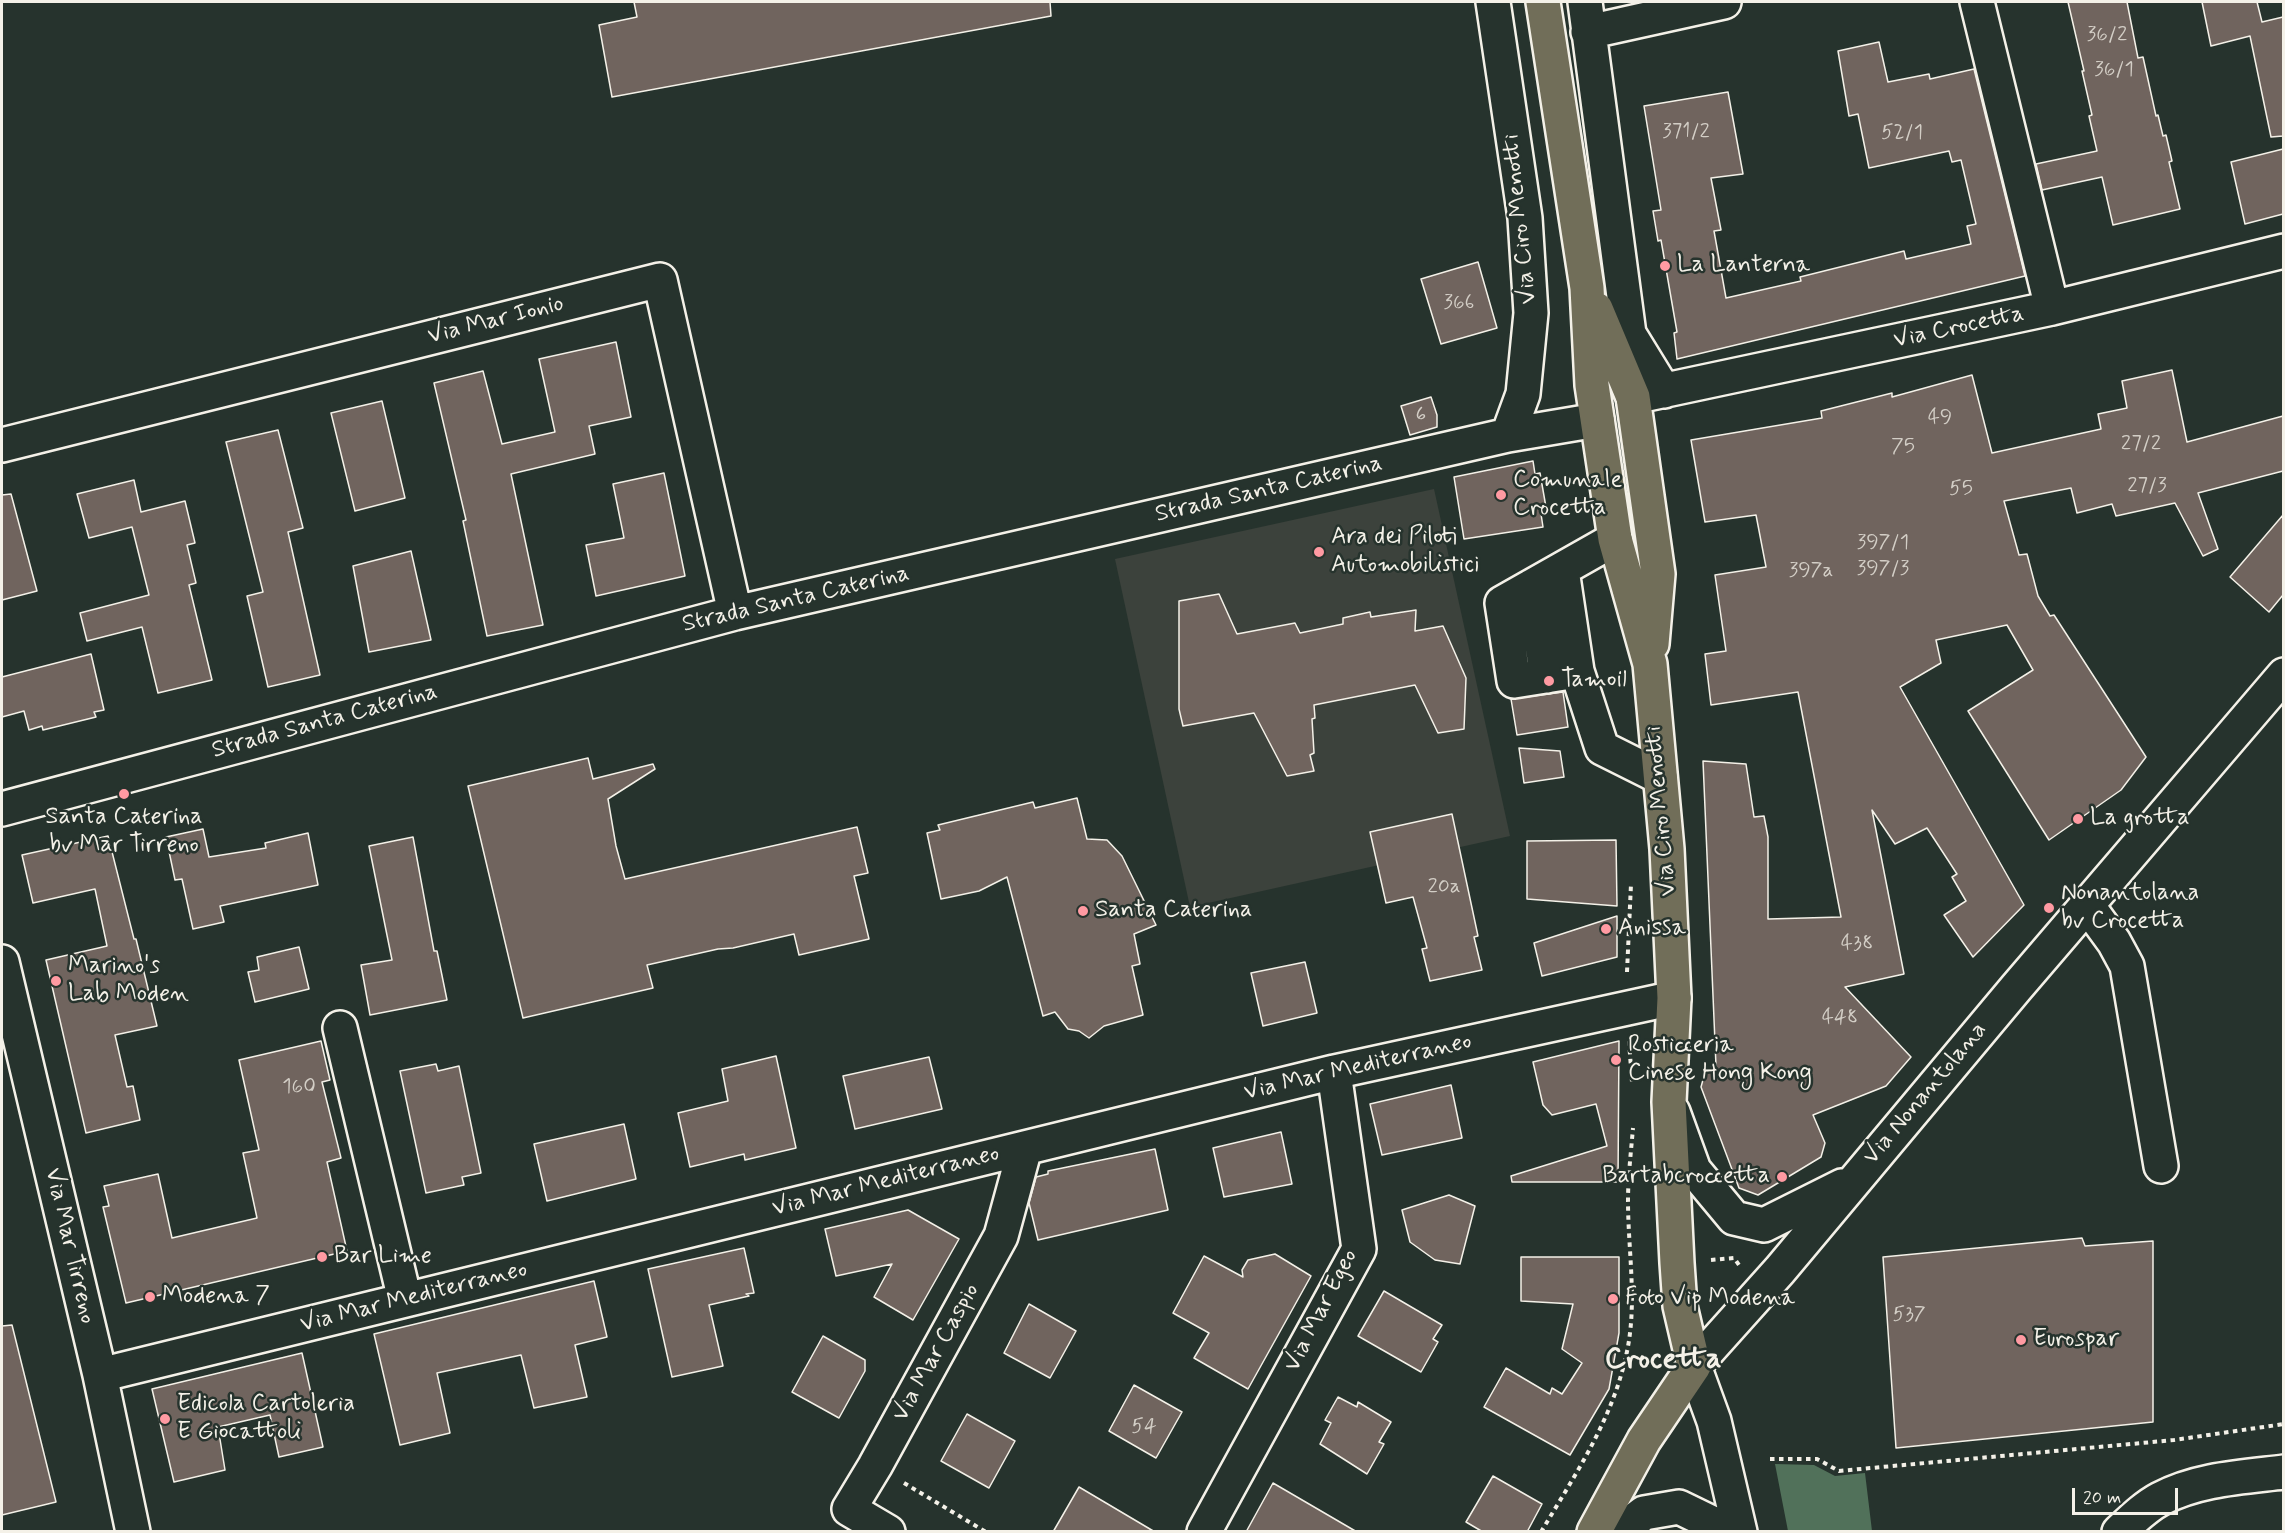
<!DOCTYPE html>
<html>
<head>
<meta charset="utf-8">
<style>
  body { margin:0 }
  #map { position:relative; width:2285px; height:1533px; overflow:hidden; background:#26332d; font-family:Mynerve,sans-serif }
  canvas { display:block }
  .frame { position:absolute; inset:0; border:3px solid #f4f1e8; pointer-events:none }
  .scale { position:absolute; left:2072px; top:1488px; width:106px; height:27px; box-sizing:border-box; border:3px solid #f4f1e8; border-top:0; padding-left:8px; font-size:18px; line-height:21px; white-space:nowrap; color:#f4f1e8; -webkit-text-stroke:4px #26332d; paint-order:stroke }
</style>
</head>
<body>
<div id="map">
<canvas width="2285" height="1533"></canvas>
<div class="frame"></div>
<div class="scale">20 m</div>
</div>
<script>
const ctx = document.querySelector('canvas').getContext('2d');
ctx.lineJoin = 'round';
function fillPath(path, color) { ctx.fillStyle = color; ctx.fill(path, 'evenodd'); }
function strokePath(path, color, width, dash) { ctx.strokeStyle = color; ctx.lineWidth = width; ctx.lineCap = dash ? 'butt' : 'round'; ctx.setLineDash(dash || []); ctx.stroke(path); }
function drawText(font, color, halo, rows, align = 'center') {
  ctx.font = font + ' Mynerve,sans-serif'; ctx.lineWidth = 5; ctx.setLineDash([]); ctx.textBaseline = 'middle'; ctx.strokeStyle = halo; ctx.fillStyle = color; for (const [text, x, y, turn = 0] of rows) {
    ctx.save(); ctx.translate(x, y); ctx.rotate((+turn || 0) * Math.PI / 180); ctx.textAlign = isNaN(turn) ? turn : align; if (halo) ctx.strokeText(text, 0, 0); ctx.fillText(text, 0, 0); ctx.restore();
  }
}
const built = new Path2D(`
  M 1434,489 L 1510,836 L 1190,907 L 1115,559 Z`);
const green = new Path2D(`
  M 1775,1464 L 1814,1465 L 1835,1476 L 1865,1473 L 1872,1531 L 1788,1531 Z`);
const building = new Path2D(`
  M 634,2 L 1050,2 L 1051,16 L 612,97 L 599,25 L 637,17 Z
  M 2068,2 L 2127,2 L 2138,58 L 2143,57 L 2156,116 L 2158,115 L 2163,136 L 2166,135 L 2172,161 L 2169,162 L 2180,209 L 2113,225 L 2102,177 L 2042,190 L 2036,164 L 2097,151 L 2089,116 L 2092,115 L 2082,71 L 2084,71 Z
  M 2202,2 L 2257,2 L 2262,22 L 2283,17 L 2283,136 L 2271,137 L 2250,36 L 2211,46 Z
  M 1879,42 L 1888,82 L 1929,74 L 1930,79 L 1974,69 L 2025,276 L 1677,359 L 1674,333 L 1677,332 L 1661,240 L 1658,241 L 1653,211 L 1661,210 L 1644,106 L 1728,92 L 1743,174 L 1711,178 L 1721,230 L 1714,231 L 1726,298 L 1801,281 L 1800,277 L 1904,251 L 1906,259 L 1971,244 L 1967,226 L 1976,224 L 1961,160 L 1952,162 L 1949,151 L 1869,168 L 1858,114 L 1849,116 L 1838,51 Z
  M 2283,149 L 2283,214 L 2245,224 L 2231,162 Z
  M 1478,262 L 1497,328 L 1441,344 L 1421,279 Z
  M 616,342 L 631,417 L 589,426 L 595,454 L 511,474 L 543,625 L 487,636 L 463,521 L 466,520 L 434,383 L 483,371 L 502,444 L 555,432 L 539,359 Z
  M 2172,370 L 2187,442 L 2283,416 L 2283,471 L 2198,493 L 2218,549 L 2203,556 L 2175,503 L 2116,516 L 2112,504 L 2077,513 L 2071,488 L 2004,501 L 2019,555 L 2027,554 L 2038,596 L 2050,616 L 2054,615 L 2146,757 L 2121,790 L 2049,840 L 1968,711 L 2033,670 L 2007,625 L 1936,640 L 1941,663 L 1900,687 L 2024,905 L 1973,957 L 1944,915 L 1966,901 L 1952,877 L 1957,874 L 1927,828 L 1895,844 L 1872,810 L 1904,974 L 1845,987 L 1911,1057 L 1886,1086 L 1813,1115 L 1825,1143 L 1821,1157 L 1758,1195 L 1739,1188 L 1701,1087 L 1706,1069 L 1716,1066 L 1703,761 L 1746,764 L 1754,817 L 1764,816 L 1768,837 L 1768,919 L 1841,917 L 1798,692 L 1711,705 L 1705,654 L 1726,651 L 1715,575 L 1766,567 L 1756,515 L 1705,522 L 1691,440 L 1822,418 L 1821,411 L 1892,393 L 1892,397 L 1972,375 L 1992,453 L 2101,429 L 2098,414 L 2127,408 L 2122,381 Z
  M 1431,397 L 1437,415 L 1437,427 L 1410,435 L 1401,406 Z
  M 382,401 L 405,498 L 355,511 L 331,413 Z
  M 278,430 L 303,528 L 288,532 L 320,675 L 268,687 L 247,596 L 263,592 L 226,442 Z
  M 1533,461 L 1535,474 L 1540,473 L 1547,513 L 1541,514 L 1543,527 L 1464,539 L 1454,477 Z
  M 664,473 L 685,576 L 596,596 L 586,545 L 624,538 L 613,484 Z
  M 134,480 L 141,512 L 185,501 L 195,543 L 187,545 L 196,583 L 189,585 L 212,680 L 158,693 L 142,627 L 87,641 L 80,613 L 149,595 L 132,527 L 89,538 L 77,494 Z
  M 11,494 L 37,591 L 2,600 L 2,495 Z
  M 2283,515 L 2283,595 L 2269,612 L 2230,577 Z
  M 411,551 L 431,640 L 369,652 L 353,566 Z
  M 1219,594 L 1237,634 L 1295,623 L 1300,633 L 1343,624 L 1343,618 L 1370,612 L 1371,617 L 1416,610 L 1415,631 L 1443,626 L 1466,678 L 1464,729 L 1438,733 L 1415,685 L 1314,705 L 1315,718 L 1312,719 L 1314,753 L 1310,755 L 1314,771 L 1287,776 L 1254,713 L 1183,726 L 1179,709 L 1179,601 Z
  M 91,654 L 104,710 L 94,712 L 96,717 L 43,730 L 42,726 L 29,730 L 24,711 L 2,717 L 2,677 Z
  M 1563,692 L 1568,727 L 1517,735 L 1511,699 Z
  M 1519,748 L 1560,751 L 1564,777 L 1524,783 Z
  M 588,758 L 593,779 L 653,764 L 655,769 L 608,799 L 616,846 L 625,879 L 857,827 L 868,873 L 854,876 L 869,939 L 799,955 L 794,934 L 733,948 L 718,949 L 647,965 L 653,988 L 523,1018 L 468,786 Z
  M 1077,798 L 1087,839 L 1107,840 L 1122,856 L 1156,925 L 1134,934 L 1140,964 L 1132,966 L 1143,1015 L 1104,1026 L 1089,1038 L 1079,1031 L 1068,1029 L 1055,1012 L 1043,1016 L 1007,877 L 979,891 L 941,899 L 927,833 L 940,830 L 938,825 L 1033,802 L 1035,808 Z
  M 1452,814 L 1478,936 L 1474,937 L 1482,970 L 1430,981 L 1422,949 L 1427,948 L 1413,897 L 1386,903 L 1370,832 Z
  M 203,829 L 209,857 L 266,848 L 265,843 L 308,833 L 318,885 L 220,906 L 224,922 L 193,929 L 182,879 L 175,880 L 166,837 Z
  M 108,836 L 134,939 L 136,939 L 157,1026 L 115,1035 L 127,1087 L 133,1086 L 140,1120 L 86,1133 L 46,960 L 107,946 L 95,889 L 33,903 L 22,855 Z
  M 413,837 L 434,951 L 437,951 L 447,1000 L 370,1015 L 361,965 L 392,960 L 369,846 Z
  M 1616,840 L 1617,906 L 1527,899 L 1527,841 Z
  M 1617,916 L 1617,957 L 1542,976 L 1534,943 Z
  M 299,947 L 309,989 L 255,1002 L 248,972 L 259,970 L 257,957 Z
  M 1305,962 L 1317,1013 L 1263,1026 L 1251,973 Z
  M 321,1041 L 330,1080 L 322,1082 L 341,1158 L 327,1162 L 347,1251 L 126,1303 L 103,1207 L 109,1206 L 104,1186 L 158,1174 L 172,1238 L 257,1218 L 243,1153 L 259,1150 L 239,1060 Z
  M 1619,1041 L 1618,1182 L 1512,1182 L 1511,1176 L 1607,1146 L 1596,1104 L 1552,1115 L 1543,1105 L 1533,1062 Z
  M 776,1056 L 796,1148 L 745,1160 L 744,1154 L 690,1167 L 678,1113 L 728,1101 L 722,1069 Z
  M 929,1057 L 942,1109 L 855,1129 L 843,1076 Z
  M 436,1064 L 438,1071 L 459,1066 L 481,1173 L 462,1177 L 464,1185 L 426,1193 L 400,1071 Z
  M 1451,1085 L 1462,1138 L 1382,1155 L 1370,1104 Z
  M 624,1124 L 636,1179 L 547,1201 L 534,1144 Z
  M 1281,1132 L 1292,1184 L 1224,1197 L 1213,1148 Z
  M 1155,1149 L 1168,1210 L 1038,1240 L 1029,1203 L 1036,1177 L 1048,1174 L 1048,1171 Z
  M 1449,1195 L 1475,1206 L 1460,1264 L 1435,1260 L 1410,1242 L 1402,1210 Z
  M 908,1210 L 959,1239 L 913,1320 L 874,1297 L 892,1264 L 836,1276 L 825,1229 Z
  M 2082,1238 L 2085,1246 L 2153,1241 L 2153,1422 L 1896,1448 L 1883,1257 Z
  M 744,1248 L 754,1293 L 746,1294 L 749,1296 L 709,1305 L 723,1366 L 672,1377 L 648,1269 Z
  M 1275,1254 L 1311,1276 L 1248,1389 L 1194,1358 L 1209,1333 L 1173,1313 L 1204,1256 L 1243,1277 L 1242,1270 L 1248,1260 Z
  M 1521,1257 L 1619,1257 L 1619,1333 L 1609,1389 L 1570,1455 L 1484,1407 L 1506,1368 L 1550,1394 L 1552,1388 L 1562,1394 L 1582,1363 L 1562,1349 L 1573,1304 L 1521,1301 Z
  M 594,1281 L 607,1337 L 575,1345 L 587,1397 L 534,1408 L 521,1355 L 437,1373 L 450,1433 L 400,1445 L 374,1334 Z
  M 1384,1291 L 1442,1325 L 1433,1339 L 1438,1342 L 1421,1372 L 1358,1336 Z
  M 1029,1304 L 1076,1331 L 1050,1378 L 1004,1353 Z
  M 12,1325 L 56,1502 L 2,1515 L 2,1326 Z
  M 823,1336 L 865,1360 L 865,1371 L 839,1418 L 792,1392 Z
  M 302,1353 L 323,1447 L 279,1457 L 270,1415 L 218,1427 L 225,1470 L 174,1482 L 152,1389 Z
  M 1134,1385 L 1182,1412 L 1156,1458 L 1109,1431 Z
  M 1338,1397 L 1357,1407 L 1358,1402 L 1391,1422 L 1379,1442 L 1384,1444 L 1367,1474 L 1320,1444 L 1331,1423 L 1325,1420 Z
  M 967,1414 L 1015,1441 L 989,1488 L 941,1461 Z
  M 1493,1476 L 1542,1504 L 1527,1532 L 1483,1532 L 1466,1522 Z
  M 1273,1483 L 1357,1532 L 1246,1532 Z
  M 1079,1487 L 1155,1532 L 1053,1532 Z`);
const path = new Path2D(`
  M 1627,972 L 1631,884
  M 1629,1041 L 1632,1082
  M 1711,1260 L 1734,1258 L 1739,1265
  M 1770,1459 L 1817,1459 L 1839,1471 L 2174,1440 L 2284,1424
  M 904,1483 L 986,1532
  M 1541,1532 C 1575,1475 1612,1420 1626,1356 C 1638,1305 1628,1252 1628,1201 C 1628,1177 1631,1152 1633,1128`);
const minor = new Path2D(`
  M 1493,2 L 1525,218 L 1531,313 L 1523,394 L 1508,435
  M 1585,2 L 1629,334 L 1664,391
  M 1977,2 L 2052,308
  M 1588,32 L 1724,2
  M 1633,397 L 2052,308 L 2284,251
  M 2,445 L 660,280 L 735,613
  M 1615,539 L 1502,603 L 1514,681 L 1577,671 L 1602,748 L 1660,777
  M 1562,570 L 1577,671
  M 1532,586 L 1547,676
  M 2,809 L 735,613 L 1508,435 L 1597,420
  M 2087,905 L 2114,942 L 2127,966 L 2161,1166
  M 2,962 L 100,1375 L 133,1532
  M 340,1028 L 405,1300
  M 1673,1112 L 1694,1170 L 1734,1218 L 1764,1225 L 1842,1186
  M 100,1375 L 1334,1072 L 1674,998
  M 888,1532 L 849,1509 L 875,1466 L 1001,1236 L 1025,1148
  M 1204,1532 L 1359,1249 L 1334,1072
  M 1619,1532 L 1644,1513 L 1679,1507 L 1714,1524 L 1719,1532
  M 1740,1532 L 1714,1421 L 1694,1366 L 1780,1270 L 2016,988 L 2284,675
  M 2119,1532 C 2132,1520 2145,1507 2160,1499 C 2198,1479 2242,1477 2284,1472`);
const major = new Path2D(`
  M 1543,2 L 1587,288 L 1592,385 L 1615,539 L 1650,664 L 1667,849 L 1674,998 L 1669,1102 L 1677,1263 L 1680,1306 L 1694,1366 L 1644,1440 L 1594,1532
  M 1596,309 L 1633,397 L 1658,574 L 1652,644`);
const markers = [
  [1665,266,6,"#ff9aa2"],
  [1501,495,6,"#ff9aa2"],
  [1319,552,6,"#ff9aa2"],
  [1549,681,6,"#ff9aa2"],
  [124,794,6,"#ff9aa2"],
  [2078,819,6,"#ff9aa2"],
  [2049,908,6,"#ff9aa2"],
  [1083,911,6,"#ff9aa2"],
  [1606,929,6,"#ff9aa2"],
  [56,981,6,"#ff9aa2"],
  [1616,1060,6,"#ff9aa2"],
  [1782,1177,6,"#ff9aa2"],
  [322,1257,6,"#ff9aa2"],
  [150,1297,6,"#ff9aa2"],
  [1613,1299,6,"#ff9aa2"],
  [2021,1340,6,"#ff9aa2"],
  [165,1419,6,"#ff9aa2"]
];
const numberNames = [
  ["36/2",2107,36],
  ["36/1",2114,71],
  ["371/2",1686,133],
  ["52/1",1902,134],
  ["366",1459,304],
  ["6",1421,416],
  ["49",1940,419],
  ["27/2",2141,445],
  ["75",1903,448],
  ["27/3",2147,487],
  ["55",1961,490],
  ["397/1",1883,544],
  ["397/3",1883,570],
  ["397a",1811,572],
  ["20a",1444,888],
  ["438",1857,945],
  ["448",1840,1019],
  ["160",299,1088],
  ["537",1909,1316],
  ["54",1144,1428]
];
const streetNames = [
  ["Via Ciro Menotti",1521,219,-96],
  ["Via Mar Ionio",496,321,-14],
  ["Via Crocetta",1959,328,-12],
  ["Strada Santa Caterina",1269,490,-13],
  ["Strada Santa Caterina",796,600,-13],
  ["Strada Santa Caterina",325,722,-15],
  ["Via Ciro Menotti",1662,811,-95],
  ["Via Mar Mediterraneo",1358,1068,-13],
  ["Via Nonantolana",1926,1094,-50],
  ["Via Mar Mediterraneo",886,1182,-14],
  ["Via Mar Tirreno",69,1246,77],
  ["Via Mar Mediterraneo",414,1298,-14],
  ["Via Mar Egeo",1322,1311,-63],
  ["Via Mar Caspio",937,1353,-61]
];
const poiNames = [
  ["La Lanterna",1677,266],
  ["Comunale",1513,481],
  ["Crocetta",1513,509],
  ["Ara dei Piloti",1331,538],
  ["Automobilistici",1331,566],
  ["Tamoil",1561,681],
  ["Santa Caterina",124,818,"center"],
  ["bv Mar Tirreno",124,846,"center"],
  ["La grotta",2090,819],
  ["Nonantolana",2061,894],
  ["bv Crocetta",2061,922],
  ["Santa Caterina",1095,911],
  ["Anissa",1618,929],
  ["Marino's",68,967],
  ["Lab Moden",68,995],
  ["Rosticceria",1628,1046],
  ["Cinese Hong Kong",1628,1074],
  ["Bartabcroccetta",1770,1177,"right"],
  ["Bar Lime",334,1257],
  ["Modena 7",162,1297],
  ["Foto Vip Modena",1625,1299],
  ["Eurospar",2033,1340],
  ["Edicola Cartoleria",177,1405],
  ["E Giocattoli",177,1433]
];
const districtNames = [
  ["Crocetta",1663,1361]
];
fillPath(built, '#3c423c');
fillPath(green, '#51715a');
fillPath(building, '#70645e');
strokePath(building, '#f4f1e8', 1.5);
strokePath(minor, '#f4f1e8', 38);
strokePath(major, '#f4f1e8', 38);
strokePath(path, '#f4f1e8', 4, [4.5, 4.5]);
strokePath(minor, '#26332d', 33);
strokePath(major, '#716e59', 33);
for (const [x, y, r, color] of markers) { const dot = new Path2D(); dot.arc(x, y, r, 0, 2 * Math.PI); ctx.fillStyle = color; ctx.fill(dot); strokePath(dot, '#26332d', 2); }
drawText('21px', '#d3cec6', null, numberNames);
drawText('24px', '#f4f1e8', '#26332d', streetNames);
drawText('24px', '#f4f1e8', '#26332d', poiNames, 'left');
drawText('bold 30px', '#f4f1e8', '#26332d', districtNames);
</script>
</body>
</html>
